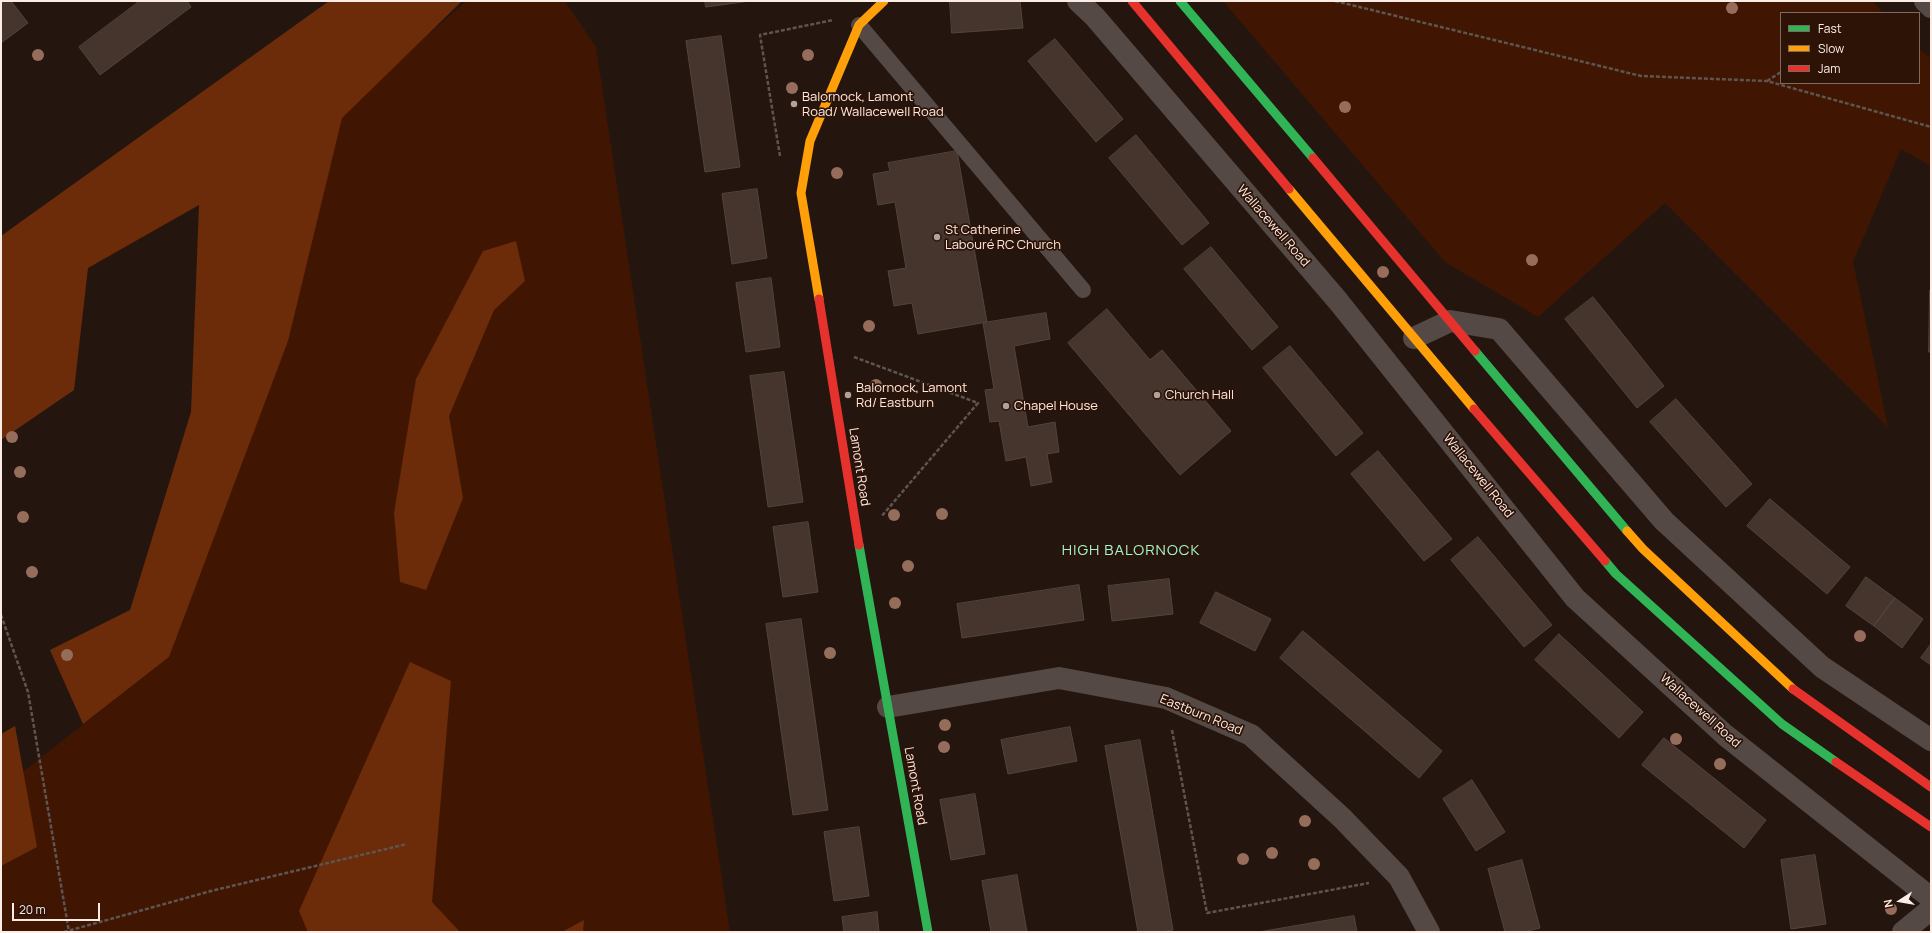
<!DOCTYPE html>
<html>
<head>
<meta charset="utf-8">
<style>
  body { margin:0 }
  #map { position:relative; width:1932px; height:933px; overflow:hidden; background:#24160f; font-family:Manrope,sans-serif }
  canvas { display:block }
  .frame { position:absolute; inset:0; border:2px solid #fcece6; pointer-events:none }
  .legend { position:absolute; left:1780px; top:12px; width:140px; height:72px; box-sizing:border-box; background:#2d1206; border:1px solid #806960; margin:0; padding:5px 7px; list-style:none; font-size:12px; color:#fcece6 }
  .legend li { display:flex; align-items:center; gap:8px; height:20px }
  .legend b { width:20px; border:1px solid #806960 }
  .north { position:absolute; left:1880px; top:881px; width:40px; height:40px; -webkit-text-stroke:3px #2d1206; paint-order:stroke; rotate:258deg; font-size:11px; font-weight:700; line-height:16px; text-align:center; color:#fcece6 }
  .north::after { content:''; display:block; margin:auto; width:14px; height:18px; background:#fcece6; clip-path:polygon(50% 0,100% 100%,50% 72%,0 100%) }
  .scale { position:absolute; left:12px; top:903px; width:88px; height:18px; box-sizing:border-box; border:2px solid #fcece6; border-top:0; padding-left:5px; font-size:12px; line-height:14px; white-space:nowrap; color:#fcece6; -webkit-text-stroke:3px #2d1206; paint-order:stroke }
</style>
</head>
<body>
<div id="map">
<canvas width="1932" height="933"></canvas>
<div class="frame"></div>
<ul class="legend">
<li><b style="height:5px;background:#30b455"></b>Fast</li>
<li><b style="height:5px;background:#ff9f0a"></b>Slow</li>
<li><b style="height:5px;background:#e5322d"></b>Jam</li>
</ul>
<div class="north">N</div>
<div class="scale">20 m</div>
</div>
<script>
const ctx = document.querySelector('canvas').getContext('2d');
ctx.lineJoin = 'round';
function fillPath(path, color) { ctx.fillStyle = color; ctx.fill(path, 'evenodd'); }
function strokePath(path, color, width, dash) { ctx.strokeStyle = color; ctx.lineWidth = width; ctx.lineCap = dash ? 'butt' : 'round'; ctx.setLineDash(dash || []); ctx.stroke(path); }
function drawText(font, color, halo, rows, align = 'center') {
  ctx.font = font + ' Manrope,sans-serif'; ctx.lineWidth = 3.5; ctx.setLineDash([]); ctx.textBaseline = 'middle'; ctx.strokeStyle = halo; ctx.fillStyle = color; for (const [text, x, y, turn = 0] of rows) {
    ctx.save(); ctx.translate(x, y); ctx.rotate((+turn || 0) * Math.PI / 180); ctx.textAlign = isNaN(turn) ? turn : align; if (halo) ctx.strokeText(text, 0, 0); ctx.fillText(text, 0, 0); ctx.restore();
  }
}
const green = new Path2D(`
  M 473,1 L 565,1 L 596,47 L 730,932 L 1,932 L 1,789 L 169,657 L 344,108 L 464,3 Z
  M 1223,1 L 1873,1 L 1883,13 L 1781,13 L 1781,83 L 1919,83 L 1919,49 L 1931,58 L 1931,166 L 1901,149 L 1853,262 L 1888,427 L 1665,203 L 1538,317 L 1445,262 Z`);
const forest = new Path2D(`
  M 329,1 L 462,1 L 342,118 L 288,341 L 169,657 L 83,724 L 50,650 L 130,610 L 191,412 L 199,205 L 88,268 L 74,390 L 1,440 L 1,236 Z
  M 516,241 L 525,281 L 494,310 L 449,416 L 463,498 L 426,590 L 400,582 L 394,513 L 416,379 L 483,251 Z
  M 410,662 L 451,681 L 432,902 L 460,932 L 308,932 L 299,911 Z
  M 15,726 L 37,847 L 1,866 L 1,734 Z
  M 584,920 L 583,932 L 562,932 Z`);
const building = new Path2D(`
  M 1,1 L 11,1 L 28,23 L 1,43 Z
  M 140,1 L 187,1 L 191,7 L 100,75 L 79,47 Z
  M 705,1 L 750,1 L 706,7 Z
  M 950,1 L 1020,1 L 1023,28 L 952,33 Z
  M 721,36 L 740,167 L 705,172 L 686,41 Z
  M 1055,39 L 1123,119 L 1096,142 L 1028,61 Z
  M 1136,135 L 1209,223 L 1182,245 L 1109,158 Z
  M 957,151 L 987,322 L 918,334 L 912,303 L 894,306 L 888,271 L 906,268 L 895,202 L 878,205 L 873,174 L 890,171 L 888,163 Z
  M 757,189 L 767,258 L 732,264 L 722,194 Z
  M 1211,247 L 1278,327 L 1252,350 L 1184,269 Z
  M 771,278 L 780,347 L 746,352 L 736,283 Z
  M 1930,290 L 1931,290 L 1931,352 L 1929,352 Z
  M 1593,297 L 1664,386 L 1637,408 L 1565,319 Z
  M 1107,309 L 1150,360 L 1162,350 L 1231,431 L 1180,475 L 1068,343 Z
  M 1046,313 L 1050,339 L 1014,346 L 1028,427 L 1055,422 L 1059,452 L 1047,454 L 1052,482 L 1031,486 L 1026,457 L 1006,461 L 999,421 L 990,422 L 985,390 L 994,389 L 983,323 Z
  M 1290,346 L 1363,433 L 1336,456 L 1263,368 Z
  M 784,372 L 803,502 L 768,507 L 750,376 Z
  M 1676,399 L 1752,484 L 1726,507 L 1650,422 Z
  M 1378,451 L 1452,539 L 1424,561 L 1351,474 Z
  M 1770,499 L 1850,567 L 1827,594 L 1747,526 Z
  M 808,522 L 818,592 L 783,597 L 773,527 Z
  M 1478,537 L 1552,625 L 1524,647 L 1451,560 Z
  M 1866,577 L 1895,598 L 1874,626 L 1846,606 Z
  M 1169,579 L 1173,614 L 1112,621 L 1108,586 Z
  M 1079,585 L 1084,620 L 962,638 L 957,604 Z
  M 1216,592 L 1271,619 L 1255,651 L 1200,623 Z
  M 1895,598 L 1923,619 L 1902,648 L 1874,626 Z
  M 801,619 L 828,810 L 793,815 L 766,624 Z
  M 1303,631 L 1442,751 L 1419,778 L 1280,658 Z
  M 1559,634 L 1643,712 L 1619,738 L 1535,660 Z
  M 1931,644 L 1931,665 L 1921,658 Z
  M 1070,727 L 1077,761 L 1008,774 L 1001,740 Z
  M 1664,738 L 1766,820 L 1744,848 L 1642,765 Z
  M 1140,740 L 1173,930 L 1160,932 L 1138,932 L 1105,746 Z
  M 1472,780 L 1505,832 L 1476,851 L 1443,799 Z
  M 975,794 L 985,854 L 951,860 L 940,800 Z
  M 859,827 L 869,896 L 834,901 L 824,832 Z
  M 1815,855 L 1826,924 L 1791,929 L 1781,860 Z
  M 1522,860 L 1540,928 L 1524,932 L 1505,932 L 1488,869 Z
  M 1017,875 L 1027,932 L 991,932 L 982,881 Z
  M 877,912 L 879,932 L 844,932 L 842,917 Z
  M 1354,916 L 1357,932 L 1259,932 Z`);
const path = new Path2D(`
  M 1335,1 L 1641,76 L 1767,81 L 1931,127
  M 1767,81 L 1781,72
  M 780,156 L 760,35 L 833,20
  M 854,357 L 978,403 L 881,517
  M 1,615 L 28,692 L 69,932
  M 1172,730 L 1207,913 L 1369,883
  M 64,932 L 211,891 L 407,844`);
const lane = new Path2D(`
  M 859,25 L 1083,290`);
const street = new Path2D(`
  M 1078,1 L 1095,17 L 1338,301 L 1575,598 L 1725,735 L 1931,898
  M 1925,1 L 1931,7
  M 1414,338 L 1450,321 L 1499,329 L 1664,521 L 1822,667 L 1931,740
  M 888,707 L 1059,678 L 1166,698 L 1251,735 L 1342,818 L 1399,877 L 1429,932
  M 1903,932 L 1931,909`);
const fast = new Path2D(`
  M 1180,1 L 1313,158
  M 1475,351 L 1627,531
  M 859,545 L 928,932
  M 1605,561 L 1616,574 L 1782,724 L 1836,762`);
const slow = new Path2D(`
  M 1289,189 L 1474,409
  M 819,299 L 801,193 L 810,141 L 859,25 L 884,1
  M 1627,531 L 1643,549 L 1793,689`);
const jam = new Path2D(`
  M 1132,1 L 1289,189
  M 1313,158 L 1475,351
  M 819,299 L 859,545
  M 1474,409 L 1605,561
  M 1793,689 L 1931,787
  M 1836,762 L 1931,827`);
const trees = [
  [1732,8],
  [38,55],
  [808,55],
  [792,88],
  [1345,107],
  [837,173],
  [1532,260],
  [1383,272],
  [869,326],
  [876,385],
  [12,437],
  [20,472],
  [942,514],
  [894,515],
  [23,517],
  [908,566],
  [32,572],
  [895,603],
  [1860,636],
  [830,653],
  [67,655],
  [945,725],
  [1676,739],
  [944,747],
  [1720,764],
  [1305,821],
  [1272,853],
  [1243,859],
  [1314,864],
  [1891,909]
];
const markers = [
  [794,104,4,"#b0a19b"],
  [937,237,4,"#b0a19b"],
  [848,395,4,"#b0a19b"],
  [1157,395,4,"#b0a19b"],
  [1006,406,4,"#b0a19b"]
];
const poiNames = [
  ["Balornock, Lamont",802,97],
  ["Road/ Wallacewell Road",802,112],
  ["St Catherine",945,230],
  ["Labouré RC Church",945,245],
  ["Balornock, Lamont",856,388],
  ["Rd/ Eastburn",856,403],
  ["Church Hall",1165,395],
  ["Chapel House",1014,406]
];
const streetNames = [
  ["Wallacewell Road",1273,226,49],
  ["Lamont Road",859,467,81],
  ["Wallacewell Road",1478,476,51],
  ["Wallacewell Road",1700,711,42],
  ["Eastburn Road",1201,715,22],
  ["Lamont Road",915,786,80]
];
const quarterNames = [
  ["HIGH BALORNOCK",1131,551]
];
fillPath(green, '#401602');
fillPath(forest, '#6c2c09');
fillPath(building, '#46352d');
strokePath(building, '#50453f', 1);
strokePath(path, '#5f5550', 2.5, [4, 2]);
strokePath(lane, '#544944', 16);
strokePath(street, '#544944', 22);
strokePath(fast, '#30b455', 9);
strokePath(slow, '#ff9f0a', 9);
strokePath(jam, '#e5322d', 9);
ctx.fillStyle = '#966d5a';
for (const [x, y] of trees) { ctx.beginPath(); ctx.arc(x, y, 6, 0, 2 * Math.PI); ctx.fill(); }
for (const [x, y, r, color] of markers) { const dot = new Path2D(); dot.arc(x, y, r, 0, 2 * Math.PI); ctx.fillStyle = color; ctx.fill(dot); strokePath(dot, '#2d1206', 1.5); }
drawText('13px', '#fcece6', '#2d1206', poiNames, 'left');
drawText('13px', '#fcece6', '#2d1206', streetNames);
ctx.letterSpacing = '1px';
drawText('15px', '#9bf7d5', '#2d1206', quarterNames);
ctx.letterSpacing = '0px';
</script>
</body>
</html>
